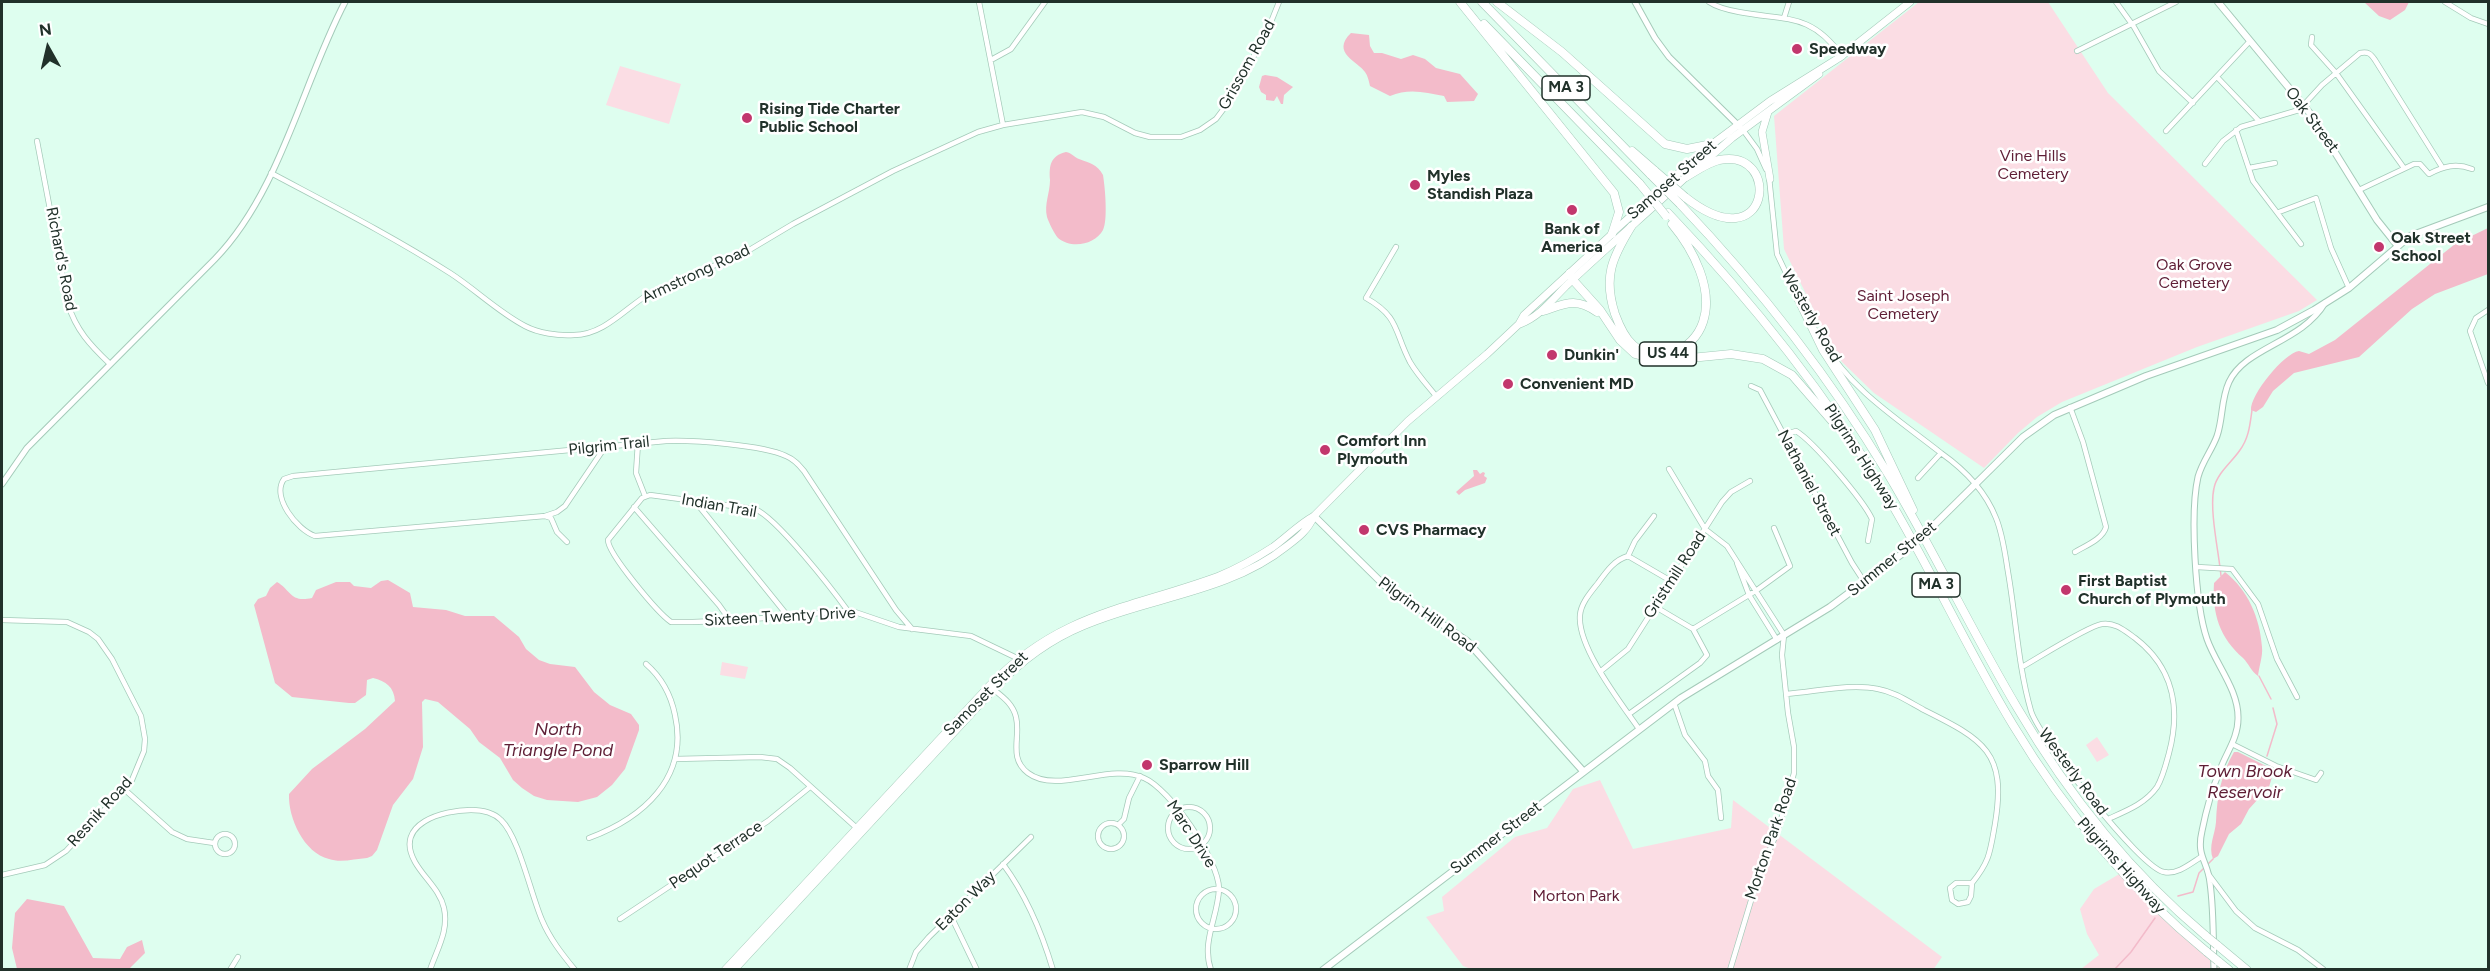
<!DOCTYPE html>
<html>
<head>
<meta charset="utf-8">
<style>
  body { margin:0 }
  #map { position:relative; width:2490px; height:971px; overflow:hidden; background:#defeef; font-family:Figtree,sans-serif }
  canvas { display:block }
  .frame { position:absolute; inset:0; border:3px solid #21312a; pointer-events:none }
  .north { position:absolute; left:18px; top:18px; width:60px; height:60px; -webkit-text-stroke:4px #fff; paint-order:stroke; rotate:352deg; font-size:16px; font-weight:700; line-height:24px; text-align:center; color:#21312a }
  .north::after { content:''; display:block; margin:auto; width:21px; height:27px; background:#21312a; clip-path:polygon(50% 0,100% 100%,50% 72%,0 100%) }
</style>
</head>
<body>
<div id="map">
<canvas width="2490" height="971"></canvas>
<div class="frame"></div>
<div class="north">N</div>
</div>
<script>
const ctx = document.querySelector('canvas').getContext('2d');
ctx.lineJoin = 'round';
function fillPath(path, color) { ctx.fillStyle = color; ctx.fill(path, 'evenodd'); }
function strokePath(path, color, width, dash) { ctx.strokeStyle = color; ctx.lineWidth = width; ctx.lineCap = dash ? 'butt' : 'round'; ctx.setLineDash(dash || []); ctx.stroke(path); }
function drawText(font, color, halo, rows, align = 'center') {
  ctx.font = font + ' Figtree,sans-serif'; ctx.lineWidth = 5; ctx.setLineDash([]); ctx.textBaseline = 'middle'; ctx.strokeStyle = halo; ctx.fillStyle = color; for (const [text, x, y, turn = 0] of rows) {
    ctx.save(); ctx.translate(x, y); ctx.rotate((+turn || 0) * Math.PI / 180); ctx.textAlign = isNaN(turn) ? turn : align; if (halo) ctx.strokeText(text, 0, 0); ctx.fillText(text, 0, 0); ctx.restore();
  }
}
const green = new Path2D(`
  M 1919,2 L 2048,2 L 2108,93 L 2317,300 L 2299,311 L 2197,347 L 2062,402 L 2037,417 L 2018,433 L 1984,468 L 1874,393 L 1842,362 L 1826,335 L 1784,249 L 1774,116 Z
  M 620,66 L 681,84 L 669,124 L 606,105 Z
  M 722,662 L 748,667 L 745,679 L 720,675 Z
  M 2097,737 L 2109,755 L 2097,762 L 2086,745 Z
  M 1600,780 L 1633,849 L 1731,828 L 1733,800 L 1942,957 L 1933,970 L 1471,969 L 1463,966 L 1426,917 L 1444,911 L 1442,897 L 1515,837 L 1547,828 L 1573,789 Z
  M 2121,873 L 2199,946 L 2233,969 L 2081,969 L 2099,955 L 2087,934 L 2080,909 L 2094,889 Z`);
const water = new Path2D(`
  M 2364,2 L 2409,2 L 2405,10 L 2390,20 L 2379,16 Z
  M 1351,33 L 1369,35 L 1370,46 L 1374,53 L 1382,53 L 1401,59 L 1413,55 L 1425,59 L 1436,68 L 1460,74 L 1478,94 L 1474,101 L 1447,102 L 1444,96 C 1425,92 1408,88 1390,96 L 1370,86 C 1369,82 1368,76 1365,72 C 1359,62 1330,53 1351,33 Z
  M 1265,75 L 1277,77 L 1293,87 L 1284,95 L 1283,104 L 1281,104 L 1277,96 L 1274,101 L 1266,100 L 1266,95 L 1261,92 L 1259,87 L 1262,76 Z
  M 1066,152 C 1072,153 1074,157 1079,159 C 1090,163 1097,164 1103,175 C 1105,187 1108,220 1103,230 C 1095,245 1071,249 1058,238 C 1054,233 1049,223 1047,217 C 1044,204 1050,193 1050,180 C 1049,166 1050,156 1066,152 Z
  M 2488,228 L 2488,274 L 2435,294 L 2412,309 L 2359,357 L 2294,373 L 2273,391 L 2263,407 L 2256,412 L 2251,410 C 2250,395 2284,353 2299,351 L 2309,354 L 2335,340 L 2455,244 Z
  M 1473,470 L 1477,470 L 1480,474 L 1483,472 L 1485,473 L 1484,476 L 1487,478 L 1485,483 L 1465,490 L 1459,495 L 1456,492 L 1474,476 Z
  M 2225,572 C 2248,590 2260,618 2262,647 C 2263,656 2259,666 2258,676 C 2251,671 2249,664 2243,658 C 2220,638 2212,614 2214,583 Z
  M 388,580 L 410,593 L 413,607 L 446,610 L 465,616 L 494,616 L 519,637 L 526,649 L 539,660 L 550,664 L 575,667 L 594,692 L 610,705 L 631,714 L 639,725 L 639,730 L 625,769 L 612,785 L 597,797 L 578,802 L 547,800 L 534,796 L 522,788 L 513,780 L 500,758 L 479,742 L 470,729 L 438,702 L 425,699 L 422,702 L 423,747 L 413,779 L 393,805 L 377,850 L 372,856 L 367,858 C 355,859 340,863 329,859 C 304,853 288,818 289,794 L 312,769 L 365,729 L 395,701 C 394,687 386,681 373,678 L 367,680 L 366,695 L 355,703 L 349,703 L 292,697 L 275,683 L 254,605 L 258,599 L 266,596 L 270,588 L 277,582 C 291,590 290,603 312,598 L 316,590 L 336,582 L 350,582 L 354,586 L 371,588 L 381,581 Z
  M 2234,752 L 2238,752 L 2270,768 L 2272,777 L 2269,787 L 2249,809 L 2241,824 L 2229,834 L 2218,856 L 2213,859 C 2208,846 2215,835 2216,822 C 2217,797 2221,774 2234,752 Z
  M 27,899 L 64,906 L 93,958 L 120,959 L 127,947 L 142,940 L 145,953 L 129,969 L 17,969 L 12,948 L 15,913 Z`);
const stream = new Path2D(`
  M 2221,576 C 2219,553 2209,510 2214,488 C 2217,473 2232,462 2240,450 C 2249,438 2250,424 2252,410
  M 2259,676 L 2271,699
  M 2267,756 L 2277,724 L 2273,708
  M 2178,896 L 2193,892 L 2199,873 L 2213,859
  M 2114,970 L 2131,952 L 2155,918`);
const minor = new Path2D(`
  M 979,2 L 1003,125
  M 1709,2 C 1718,8 1728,10 1739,12 C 1786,21 1810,12 1842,56
  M 2116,2 L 2134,27 L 2159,71 L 2193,103
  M 2445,2 L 2471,18 L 2488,24
  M 1784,18 L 1789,2
  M 2312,37 L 2311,45 L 2336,73 L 2404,168
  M 2077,51 L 2176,2
  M 991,60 L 1011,49 L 1045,2
  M 2217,77 L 2259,121
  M 1743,130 L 1757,149 L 1766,169
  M 2236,130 L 2253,181 L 2301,244
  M 2166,131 L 2250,41
  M 37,141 L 68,304 C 76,330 90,345 110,364
  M 2205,164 L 2223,141 L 2241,127 L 2299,110 L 2322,85 L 2360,53 C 2368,51 2371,54 2375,60 L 2442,167
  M 2249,168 L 2275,163
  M 271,173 C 331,205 392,236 450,273 C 475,289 498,312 525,326 C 538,333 558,336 574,335 C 605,335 627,306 652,292 L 746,252 L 793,224 L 893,171 L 978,132 L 1003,125 L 1082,112 L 1104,117 L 1135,133 L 1150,137 L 1181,137 L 1200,130 L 1216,119 L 1234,95 L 1271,22 L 1279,2
  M 1769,177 L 1777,254 L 1795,292
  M 2359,190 L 2414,164 L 2420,164 L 2429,174 C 2444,166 2456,163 2472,169
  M 2279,212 L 2316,198 L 2331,248 L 2349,288
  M 1396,247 L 1366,298 C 1400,317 1394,332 1410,362 C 1417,374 1427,385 1436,396
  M 2488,310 L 2476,318 L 2470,331 L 2488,383
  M 1823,342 C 1851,390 1898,419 1941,453
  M 1751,386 L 1760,390 L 1852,563 L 1865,583
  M 2070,407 L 2083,442 L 2106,527 C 2103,539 2085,546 2075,552
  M 1783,435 L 1796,431 C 1814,442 1863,500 1872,519 L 1868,541
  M 638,443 L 636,473 L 645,496
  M 1669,469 L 1705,529 L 1727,546 L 1784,635 L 1782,655 L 1788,713 L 1794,747 L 1794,773 L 1779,827 L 1756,884 L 1730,970
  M 1918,478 L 1941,453 C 1965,470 1985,490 1996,518 C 2003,535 2005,554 2008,572 C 2016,618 2018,666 2031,711 C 2039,737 2140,868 2164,872 C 2177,875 2190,864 2201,857
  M 694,500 L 787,615
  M 634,507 L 719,605 L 729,619
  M 545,516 L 557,512 L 565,506 L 605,447
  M 567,542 L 557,532 L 551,518 L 545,516 L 315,536 C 297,530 271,497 284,479 L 293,476 L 666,441 C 693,440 763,445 786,456 C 794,459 799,465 804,471 L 896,610 L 912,629
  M 1628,556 L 1635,541 L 1654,516
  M 1737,563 L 1749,595 L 1777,640
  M 2197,567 L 2232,569 L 2258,604 L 2277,659 L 2297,697
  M 848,611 C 832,589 777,518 755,509 L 650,495 L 642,498 L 608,540 C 608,554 658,613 671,622 C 729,623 789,615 848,611 L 852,611 L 899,627 L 971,636 L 1021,660
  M 2,620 L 67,622 L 89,632 L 98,639 L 112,659 L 141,716 L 145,739 L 144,751 L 132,780 L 66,851 L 45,865 L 2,875
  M 1693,629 L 1757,590 L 1790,566 L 1774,528
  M 2022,667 C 2038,658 2088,626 2102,624 C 2115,622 2125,631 2135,638 C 2173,667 2181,708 2169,753 C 2166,764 2163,777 2157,787 C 2145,804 2126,811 2108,819
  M 1601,671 L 1628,649 L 1722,502 L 1731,492 L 1750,481
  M 993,689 C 1003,697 1013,704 1016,717 C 1021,737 1008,758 1028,773 C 1057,795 1110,762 1144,778 C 1170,789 1219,860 1219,889 C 1218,917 1201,942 1211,970
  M 1786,694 C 1815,692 1850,683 1878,689 C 1895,692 1909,702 1924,710 C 1984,740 2007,752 1995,824 C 1990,852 1990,861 1972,883 L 1956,883 L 1950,888 L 1952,900 L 1958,904 L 1968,902 L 1971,896 L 1972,883
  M 1674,703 L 1685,735 L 1705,761 L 1708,776 L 1718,790 L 1721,818
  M 1629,714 L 1700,663 L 1707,655 L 1693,629 L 1654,606
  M 1639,729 C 1621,703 1577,647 1580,615 C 1581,603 1591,592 1598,583 C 1606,572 1614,560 1628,556 L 1671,581
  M 2232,744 L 2276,766 L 2316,780 L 2321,773
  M 675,759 L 760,757 L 777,759 L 790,768 L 859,830
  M 124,789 L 172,832 L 187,839 L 214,843
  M1168 828a21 21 0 1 1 42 0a21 21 0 1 1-42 0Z
  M1098 836a13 13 0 1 1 26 0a13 13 0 1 1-26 0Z
  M 1118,825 L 1124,819 L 1129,798 L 1140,776
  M215 844a10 10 0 1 1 20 0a10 10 0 1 1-20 0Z
  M 589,838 C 643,818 689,778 675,715 C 671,695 661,677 646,664
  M 1003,864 C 1026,895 1042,933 1053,970
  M 2209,875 L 2236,911 L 2255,928 L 2298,950 L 2323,969
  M1196 909a20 20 0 1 1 40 0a20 20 0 1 1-40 0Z
  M 951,916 L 977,970
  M 620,919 L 768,821 L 810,787
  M 230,970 L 238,957
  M 430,970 C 437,949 449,931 444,908 C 440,890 424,878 415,862 C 393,823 444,810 471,810 C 482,810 493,812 501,820 C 519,837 531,895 542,920 C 550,939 562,954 575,970
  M 909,970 L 916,952 L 929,937 L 1031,837`);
const tertiary = new Path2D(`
  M 1635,2 L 1655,38 L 1669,57 L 1740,127
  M 2,484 L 27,448 L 215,259 C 280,192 302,84 345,2
  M 2214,970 C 2213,941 2214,912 2210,883 C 2208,861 2196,857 2202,831 C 2206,811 2212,789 2220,770 C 2226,753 2238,738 2238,719 C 2239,690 2216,665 2207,639 C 2195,604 2190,512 2198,477 C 2202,462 2212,450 2217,436 C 2223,419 2221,399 2229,382 C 2245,347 2301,343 2325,303`);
const secondary = new Path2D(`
  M 2218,2 L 2313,117 L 2377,220 L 2397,245
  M 1314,516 L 1384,585 L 1467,641 L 1583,771
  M 1930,529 L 2023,437 L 2054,415 L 2146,376 L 2277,330 L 2314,310 L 2349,288 L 2410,236 L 2488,207
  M 1323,970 L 1681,698 L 1830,607 L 1903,553`);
const primary = new Path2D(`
  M 1839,58 L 1910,2
  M 1768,112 L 1762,132 L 1770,179
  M 1697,168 L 1732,138 L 1819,74
  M 1612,233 L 1703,151 L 1770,101 L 1842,56`);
const trunk = new Path2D(`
  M 1520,324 C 1540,316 1551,301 1566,286 C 1605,249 1646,214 1686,177
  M 725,970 L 990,685 C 1061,612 1129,609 1219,576 C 1238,568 1256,558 1273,547 C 1287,537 1299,524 1314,516 L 1408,421 L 1487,354 L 1519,324 L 1524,315 L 1612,234
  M 734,970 L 994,689 C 1019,663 1049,640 1083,626 C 1150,597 1228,593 1287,546 C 1299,537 1308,530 1314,516`);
const motorway = new Path2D(`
  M 1460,2 L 1614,193 L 1619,212 L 1612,234
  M 1482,2 L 1651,175
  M 1497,2 L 1562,52 L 1665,144 L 1687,149 L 1712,144
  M 1484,24 L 1640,184
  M 1632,151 L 1655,171
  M 1685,197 C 1771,265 1783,147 1719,160 C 1707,163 1696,171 1686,177
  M 1680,204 C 1759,287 1829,376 1888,474 C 1934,551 1972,632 2018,709 C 2067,793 2131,873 2206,936
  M 1668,213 C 1751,300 1824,391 1886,494 C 1931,569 1967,649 2013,725 C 2064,810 2130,889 2207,952
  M 1631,227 C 1612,258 1603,277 1615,314 C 1619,325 1624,337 1633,345 C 1658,367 1694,350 1703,322 C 1714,289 1693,249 1672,224
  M 1570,273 L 1573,280 L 1600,310 L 1620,340 L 1635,354 L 1660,361 L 1731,354 L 1763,359 L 1792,375 L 1838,428
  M 1795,292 L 1823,350 L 1875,430 L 1913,510
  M 1543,311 C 1565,304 1575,297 1597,312
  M 2217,945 L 2247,970
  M 2218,961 L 2229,970`);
const secondaryBridge = new Path2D(`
  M 1903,553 L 1930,529`);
const motorwayBridge = new Path2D(`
  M 1655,171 L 1685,197
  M 1651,175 L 1680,204
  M 1640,184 L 1666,216
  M 2206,936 L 2217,945
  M 2207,952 L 2218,961`);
const markers = [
  [1797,49,6,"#c2376d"],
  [747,118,6,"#c2376d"],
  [1415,185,6,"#c2376d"],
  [1572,210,6,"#c2376d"],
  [2379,247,6,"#c2376d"],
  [1552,355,6,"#c2376d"],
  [1508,384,6,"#c2376d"],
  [1325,450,6,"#c2376d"],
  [1364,530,6,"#c2376d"],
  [2066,590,6,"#c2376d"],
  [1147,765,6,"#c2376d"]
];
const shields = [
  [1566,88,48],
  [1668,354,57],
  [1936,585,48]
];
const shieldNames = [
  ["MA 3",1566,88],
  ["US 44",1668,354],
  ["MA 3",1936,585]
];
const poiNames = [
  ["Speedway",1809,49],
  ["Rising Tide Charter",759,109],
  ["Public School",759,127],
  ["Myles",1427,176],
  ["Standish Plaza",1427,194],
  ["Bank of",1572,229,"center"],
  ["America",1572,247,"center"],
  ["Oak Street",2391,238],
  ["School",2391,256],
  ["Dunkin'",1564,355],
  ["Convenient MD",1520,384],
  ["Comfort Inn",1337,441],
  ["Plymouth",1337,459],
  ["CVS Pharmacy",1376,530],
  ["First Baptist",2078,581],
  ["Church of Plymouth",2078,599],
  ["Sparrow Hill",1159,765]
];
const streetNames = [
  ["Grissom Road",1247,65,-61],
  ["Oak Street",2312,120,53],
  ["Samoset Street",1672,180,-41],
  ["Richard's Road",61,259,79],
  ["Armstrong Road",696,274,-25],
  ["Westerly Road",1811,316,60],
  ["Pilgrim Trail",609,446,-6],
  ["Pilgrims Highway",1861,457,57],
  ["Nathaniel Street",1809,483,62],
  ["Indian Trail",719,506,10],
  ["Summer Street",1892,559,-39],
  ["Gristmill Road",1675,575,-57],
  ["Pilgrim Hill Road",1427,615,36],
  ["Sixteen Twenty Drive",780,617,-3],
  ["Samoset Street",986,694,-45],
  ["Westerly Road",2073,772,53],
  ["Resnik Road",100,812,-48],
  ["Marc Drive",1191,834,57],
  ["Summer Street",1496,838,-37],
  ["Morton Park Road",1771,839,-71],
  ["Pequot Terrace",716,855,-34],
  ["Pilgrims Highway",2121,866,48],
  ["Eaton Way",966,901,-45]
];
const parkNames = [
  ["Vine Hills",2033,156],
  ["Cemetery",2033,174],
  ["Oak Grove",2194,265],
  ["Cemetery",2194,283],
  ["Saint Joseph",1903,296],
  ["Cemetery",1903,314],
  ["Morton Park",1576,896]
];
const waterNames = [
  ["North",558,730],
  ["Triangle Pond",558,751],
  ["Town Brook",2245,772],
  ["Reservoir",2245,793]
];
fillPath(green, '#fbdde4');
fillPath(water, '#f3bbca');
strokePath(stream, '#f3bbca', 1.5);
strokePath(minor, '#a4cab9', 6);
strokePath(tertiary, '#a4cab9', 7);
strokePath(secondary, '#a4cab9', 8);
strokePath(primary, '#a4cab9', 8);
strokePath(trunk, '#a4cab9', 8);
strokePath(motorway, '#a4cab9', 9);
strokePath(minor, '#fff', 4.5);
strokePath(tertiary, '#fff', 5);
strokePath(secondary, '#fff', 6);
strokePath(primary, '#fff', 7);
strokePath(trunk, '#fff', 7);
strokePath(motorway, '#fff', 8);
strokePath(secondaryBridge, '#a4cab9', 8, []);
strokePath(motorwayBridge, '#a4cab9', 9, []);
strokePath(secondaryBridge, '#fff', 6);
strokePath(motorwayBridge, '#fff', 8);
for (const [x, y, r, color] of markers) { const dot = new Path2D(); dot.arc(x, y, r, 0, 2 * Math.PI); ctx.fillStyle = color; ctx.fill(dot); strokePath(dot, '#fff', 2); }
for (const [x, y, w] of shields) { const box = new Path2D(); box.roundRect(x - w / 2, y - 12, w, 24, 4.5); ctx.fillStyle = '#fff'; ctx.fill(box); strokePath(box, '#21312a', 1.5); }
drawText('bold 15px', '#21312a', null, shieldNames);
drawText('bold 16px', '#21312a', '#fff', poiNames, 'left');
drawText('16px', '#21312a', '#fff', streetNames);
drawText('16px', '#5f1e36', '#fff', parkNames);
drawText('italic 18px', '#5e1e35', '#fff', waterNames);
</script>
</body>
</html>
